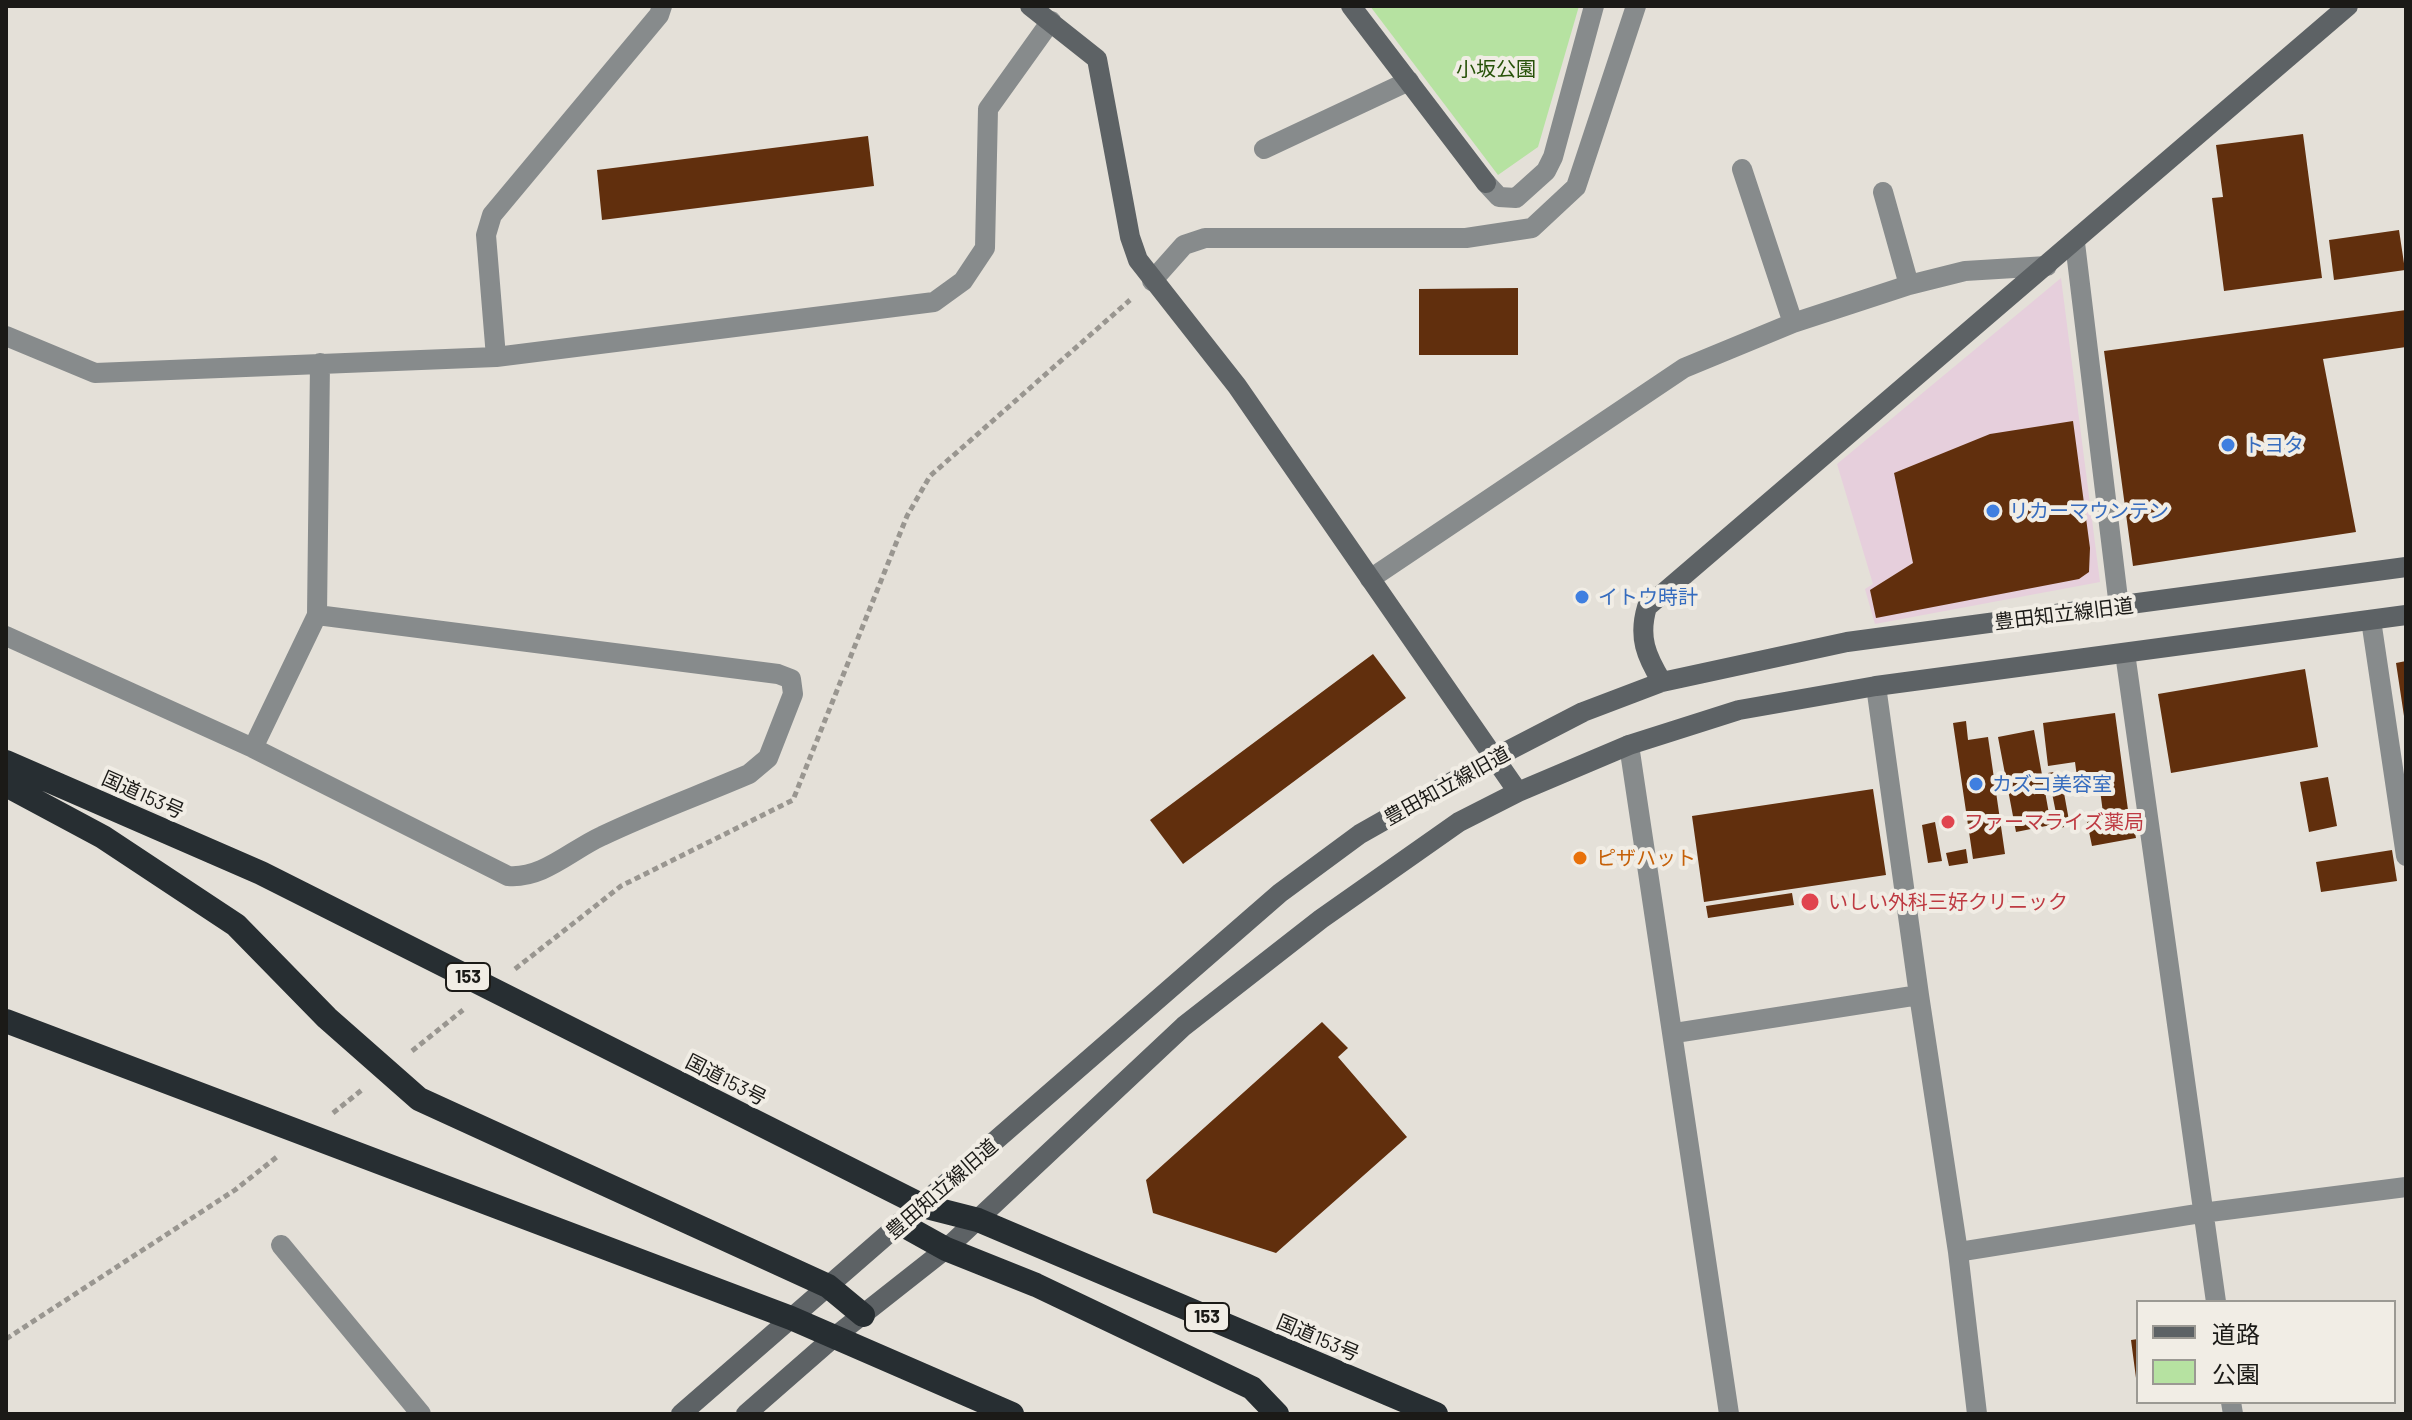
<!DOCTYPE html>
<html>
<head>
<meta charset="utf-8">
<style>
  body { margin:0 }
  #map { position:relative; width:2412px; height:1420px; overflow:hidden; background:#e4e0d8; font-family:Barlow,"Noto Sans JP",sans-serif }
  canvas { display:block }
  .frame { position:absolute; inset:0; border:8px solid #1b1a17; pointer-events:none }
  .legend { position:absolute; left:2136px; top:1300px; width:260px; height:104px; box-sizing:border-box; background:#f1ede5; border:2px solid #9b9993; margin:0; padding:10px 14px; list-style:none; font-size:24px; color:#1b1a17 }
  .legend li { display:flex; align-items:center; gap:16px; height:40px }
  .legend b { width:40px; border:2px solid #9b9993 }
</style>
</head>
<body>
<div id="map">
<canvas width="2412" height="1420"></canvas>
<div class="frame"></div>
<ul class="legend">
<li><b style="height:10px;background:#5d6265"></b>道路</li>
<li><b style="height:22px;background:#b6e2a1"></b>公園</li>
</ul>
</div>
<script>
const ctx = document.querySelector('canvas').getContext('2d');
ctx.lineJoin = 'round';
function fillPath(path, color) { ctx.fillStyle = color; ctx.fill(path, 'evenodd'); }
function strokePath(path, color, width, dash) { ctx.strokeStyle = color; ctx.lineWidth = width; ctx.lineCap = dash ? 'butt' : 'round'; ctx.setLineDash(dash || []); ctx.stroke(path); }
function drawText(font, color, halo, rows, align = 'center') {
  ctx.font = font + ' Barlow,"Noto Sans JP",sans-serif'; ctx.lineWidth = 8; ctx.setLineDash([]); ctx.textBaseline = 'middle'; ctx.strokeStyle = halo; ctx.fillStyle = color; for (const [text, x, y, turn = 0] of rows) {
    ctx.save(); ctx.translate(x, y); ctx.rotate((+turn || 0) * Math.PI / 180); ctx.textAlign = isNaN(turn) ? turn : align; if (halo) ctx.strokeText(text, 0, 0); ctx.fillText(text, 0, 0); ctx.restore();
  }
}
const commercial = new Path2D(`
  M 2061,278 L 2100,582 L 1875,624 L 1865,589 L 1873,584 L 1837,464 Z`);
const green = new Path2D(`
  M 1370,6 L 1579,6 L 1538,147 L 1498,175 Z`);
const building = new Path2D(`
  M 2303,134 L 2322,278 L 2224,291 L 2212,198 L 2223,197 L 2216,145 Z
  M 868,136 L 874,186 L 602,220 L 597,170 Z
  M 2399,230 L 2405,270 L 2334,280 L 2329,240 Z
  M 1518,288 L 1518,355 L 1419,355 L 1419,289 Z
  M 2406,310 L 2406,347 L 2323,359 L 2356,532 L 2133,566 L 2104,351 Z
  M 2073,421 L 2090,548 L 2089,572 L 2079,579 L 1876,618 L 1870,590 L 1913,563 L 1894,473 L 1990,434 Z
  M 1373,654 L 1406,698 L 1183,864 L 1150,820 Z
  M 2406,661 L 2406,715 L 2404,716 L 2396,663 Z
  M 2305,669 L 2318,747 L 2171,773 L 2158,694 Z
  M 2115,713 L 2128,810 L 2103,813 L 2099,782 L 2078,785 L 2075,762 L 2048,766 L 2043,723 Z
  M 1966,721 L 1968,740 L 1988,737 L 2005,854 L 1973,859 L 1953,723 Z
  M 2034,730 L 2051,825 L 2016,832 L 1998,737 Z
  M 2060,771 L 2070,826 L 2059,828 L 2048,773 Z
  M 2328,777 L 2337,826 L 2309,832 L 2300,782 Z
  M 1873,789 L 1886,875 L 1704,902 L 1692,816 Z
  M 2131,814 L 2136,838 L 2092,846 L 2087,822 Z
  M 1935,822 L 1942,861 L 1928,863 L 1922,825 Z
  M 1966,849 L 1968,863 L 1949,866 L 1946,853 Z
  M 2392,850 L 2397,881 L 2321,892 L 2316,862 Z
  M 1792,893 L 1794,905 L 1708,918 L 1706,906 Z
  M 1322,1022 L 1348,1048 L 1338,1057 L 1407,1137 L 1276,1253 L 1153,1213 L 1146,1180 Z
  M 2138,1339 L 2138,1378 L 2136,1378 L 2131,1340 Z`);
const path = new Path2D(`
  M 515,969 L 621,886 L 793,800 L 907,516 L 930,476 L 1130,300
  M 412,1051 L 463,1010
  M 333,1113 L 363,1089
  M 6,1339 L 235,1190 L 278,1156`);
const street = new Path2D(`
  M 1264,149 L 1409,81
  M 1742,169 L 1793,323
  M 1486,183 L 1499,197 L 1516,198 L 1546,171 L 1553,157 L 1594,6
  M 2075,243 L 2119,607
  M 1152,281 L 1184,245 L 1205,238 L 1466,238 L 1532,228 L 1576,187 L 1636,6
  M 1909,285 L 1965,271 L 2047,266
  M 6,336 L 95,373 L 496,357 L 934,302 L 963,281 L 985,248 L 988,109 L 1051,21
  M 496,357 L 486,235 L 492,215 L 659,15 L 662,6
  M 1370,579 L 1684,368 L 1793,323 L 1909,285 L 1883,192
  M 2371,620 L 2406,856
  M 6,636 L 253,748 L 508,876 C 543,879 571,850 602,836 C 650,813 700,795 749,774 L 768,758 L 793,694 L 791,679 L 778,674 L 317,615
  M 2125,653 L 2216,1302
  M 1876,686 L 1919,995
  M 1629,745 L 1729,1414
  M 253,748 L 317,615 L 320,363
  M 1675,1033 L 1919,995 L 1958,1252 L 2202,1213 L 2406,1187
  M 281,1245 L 421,1414
  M 1958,1252 L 1977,1414
  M 2231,1402 L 2233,1414`);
const secondary = new Path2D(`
  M 1030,6 L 1097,59 L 1130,237 L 1138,260 L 1237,386 L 1518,792
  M 1351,6 L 1486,183
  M 1662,682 C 1646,656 1638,637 1647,607 L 2348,6
  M 681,1414 L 1280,893 L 1360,834 L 1496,757 L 1583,712 L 1662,682 L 1847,642 L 2406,567
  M 746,1414 L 833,1338 L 946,1249 L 1184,1026 L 1321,919 L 1459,822 L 1518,792 L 1629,745 L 1739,710 L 1876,686 L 2406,615`);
const highway = new Path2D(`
  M 6,762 L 261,873 L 923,1206 L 978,1220 L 1436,1414
  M 6,785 L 103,837 L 236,925 L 327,1018 L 419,1099 L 828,1286 L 863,1315
  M 6,1021 L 791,1318 L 1012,1414
  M 901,1224 L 946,1249 L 1036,1285 L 1252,1388 L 1277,1414`);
const markers = [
  [2228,445,8,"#3f7fe0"],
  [1993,511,8,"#3f7fe0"],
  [1582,597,8,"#3f7fe0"],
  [1976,784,8,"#3f7fe0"],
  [1948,822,8,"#e0444e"],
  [1580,858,8,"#e8710a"],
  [1810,902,10,"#e0444e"]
];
const shields = [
  [468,977,44],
  [1207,1317,44]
];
const shieldNames = [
  ["153",468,977],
  ["153",1207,1317]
];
const parkNames = [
  ["小坂公園",1496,69]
];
const shopNames = [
  ["トヨタ",2244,445],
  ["リカーマウンテン",2009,511],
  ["イトウ時計",1598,597],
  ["カズコ美容室",1992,784]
];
const streetNames = [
  ["豊田知立線旧道",2064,614,-7],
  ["豊田知立線旧道",1447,786,-29],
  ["国道153号",143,795,24],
  ["国道153号",726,1080,27],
  ["豊田知立線旧道",942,1189,-41],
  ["国道153号",1318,1338,23]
];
const healthNames = [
  ["ファーマライズ薬局",1964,822],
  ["いしい外科三好クリニック",1828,902]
];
const foodNames = [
  ["ピザハット",1596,858]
];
fillPath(commercial, '#e6cfdc');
fillPath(green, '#b6e2a1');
fillPath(building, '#612f0d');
strokePath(path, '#999690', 5, [6, 4]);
strokePath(street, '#878b8c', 20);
strokePath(secondary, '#5d6265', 20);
strokePath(highway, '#272e32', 24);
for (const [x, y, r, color] of markers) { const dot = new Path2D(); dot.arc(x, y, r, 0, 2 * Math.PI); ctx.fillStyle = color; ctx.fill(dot); strokePath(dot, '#f1ede5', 3); }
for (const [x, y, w] of shields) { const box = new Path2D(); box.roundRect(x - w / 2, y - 14, w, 28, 6); ctx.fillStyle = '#f1ede5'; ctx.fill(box); strokePath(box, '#1b1a17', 2); }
drawText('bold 18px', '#1b1a17', null, shieldNames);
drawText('20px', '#275209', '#f1ede5', parkNames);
drawText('20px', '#366cbe', '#f1ede5', shopNames, 'left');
drawText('20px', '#1b1a17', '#f1ede5', streetNames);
drawText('20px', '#be3a42', '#f1ede5', healthNames, 'left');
drawText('20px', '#c56008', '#f1ede5', foodNames, 'left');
</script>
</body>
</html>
